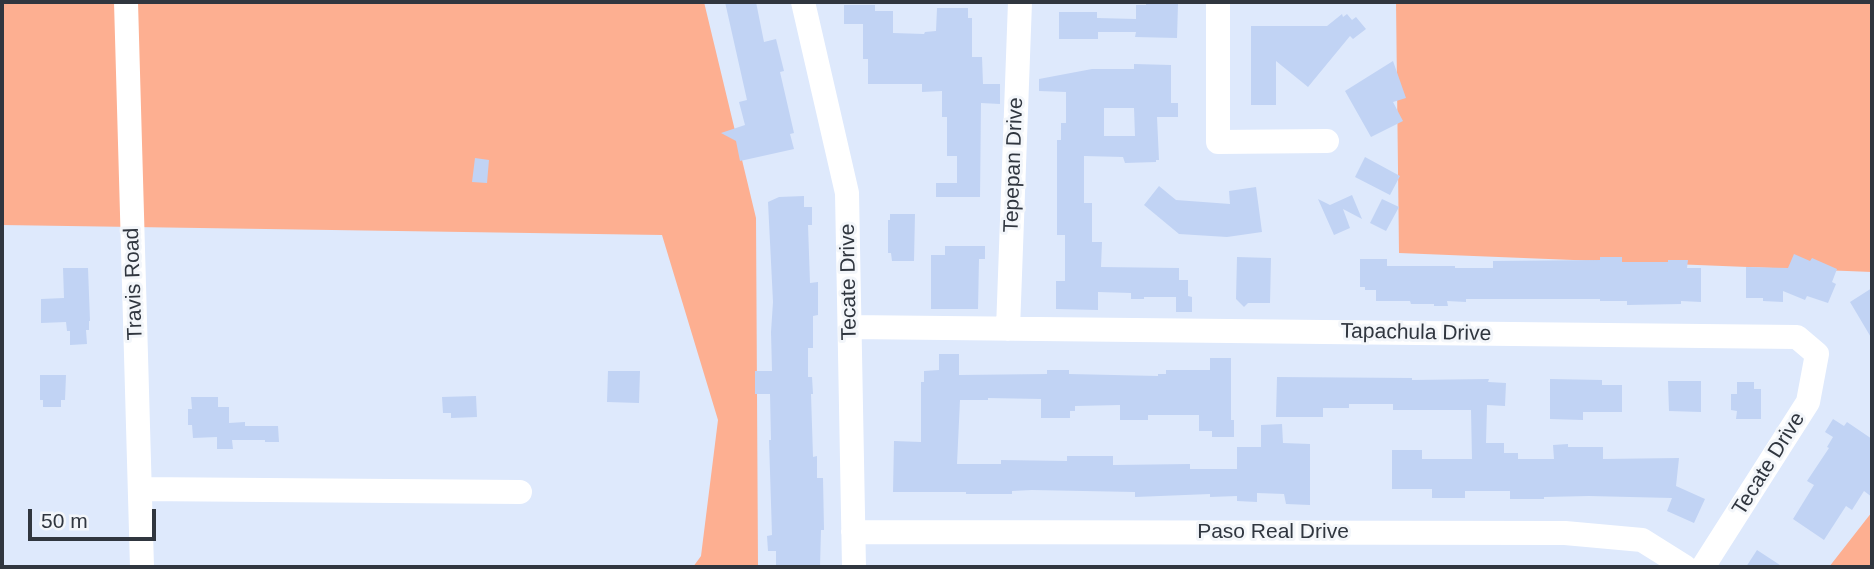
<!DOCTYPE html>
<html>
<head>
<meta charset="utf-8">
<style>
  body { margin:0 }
  #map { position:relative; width:1874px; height:569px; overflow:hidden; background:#dee9fc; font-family:Arial,sans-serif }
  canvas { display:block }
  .frame { position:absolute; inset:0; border:4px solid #30363f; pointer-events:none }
  .scale { position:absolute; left:28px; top:509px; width:128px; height:32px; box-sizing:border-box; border:4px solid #30363f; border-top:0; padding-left:9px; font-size:21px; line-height:24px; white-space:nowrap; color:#30363f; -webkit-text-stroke:5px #f3f6fa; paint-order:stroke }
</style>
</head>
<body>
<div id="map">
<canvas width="1874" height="569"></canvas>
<div class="frame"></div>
<div class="scale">50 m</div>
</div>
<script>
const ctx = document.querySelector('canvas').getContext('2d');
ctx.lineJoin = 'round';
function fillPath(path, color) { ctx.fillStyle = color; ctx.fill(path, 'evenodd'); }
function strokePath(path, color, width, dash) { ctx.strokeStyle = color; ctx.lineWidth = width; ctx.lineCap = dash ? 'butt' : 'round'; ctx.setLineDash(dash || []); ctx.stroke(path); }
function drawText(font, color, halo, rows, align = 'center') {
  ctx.font = font + ' Arial,sans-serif'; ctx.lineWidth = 6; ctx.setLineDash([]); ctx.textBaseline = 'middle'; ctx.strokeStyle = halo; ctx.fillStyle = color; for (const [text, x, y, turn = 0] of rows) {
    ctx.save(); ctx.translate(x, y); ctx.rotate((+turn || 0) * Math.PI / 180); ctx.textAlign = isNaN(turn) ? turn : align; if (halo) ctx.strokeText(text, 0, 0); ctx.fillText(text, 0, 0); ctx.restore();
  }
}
const green = new Path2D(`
  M 2,2 L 704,2 L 756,218 L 758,567 L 693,567 L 701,556 L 718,420 L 662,235 L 2,225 Z
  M 1396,2 L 1872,2 L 1872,272 L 1399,253 Z
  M 1872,512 L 1872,567 L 1829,567 Z`);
const building = new Path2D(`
  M 725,2 L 756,2 L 764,42 L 776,39 L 784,71 L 780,72 L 794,133 L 790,134 L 794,149 L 740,161 L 736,141 L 721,133 L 745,125 L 739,102 L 747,100 Z
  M 1146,4 L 1178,4 L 1177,38 L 1135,37 L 1136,32 L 1098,32 L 1098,39 L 1059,39 L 1059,12 L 1097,12 L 1097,18 L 1136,19 L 1136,5 L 1146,5 Z
  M 844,5 L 875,5 L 875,11 L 893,11 L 893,33 L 924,34 L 925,32 L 936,31 L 937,8 L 968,8 L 968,18 L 972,18 L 972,57 L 982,57 L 983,84 L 1000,84 L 1000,104 L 981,103 L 980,197 L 936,197 L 936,183 L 957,183 L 957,156 L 947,156 L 947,117 L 942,117 L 942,91 L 922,92 L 922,84 L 868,84 L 868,59 L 863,59 L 863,24 L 844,24 Z
  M 1342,14 L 1343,17 L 1347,14 L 1352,20 L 1356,17 L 1366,29 L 1353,39 L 1350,36 L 1308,87 L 1276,61 L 1276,105 L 1251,105 L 1251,26 L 1327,26 Z
  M 1393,61 L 1406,98 L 1393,102 L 1403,121 L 1371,137 L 1345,91 Z
  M 1134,64 L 1171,65 L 1171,103 L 1178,103 L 1178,117 L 1157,117 L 1159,160 L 1156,160 L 1156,162 L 1125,163 L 1123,157 L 1084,156 L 1084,203 L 1092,203 L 1092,242 L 1102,242 L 1101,267 L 1179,268 L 1179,280 L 1188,280 L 1188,296 L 1192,297 L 1192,312 L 1176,312 L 1176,297 L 1144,297 L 1144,299 L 1131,299 L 1131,293 L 1098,292 L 1098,310 L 1056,309 L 1056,281 L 1065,281 L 1065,235 L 1057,235 L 1057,140 L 1061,140 L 1061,123 L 1066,123 L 1066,92 L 1039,91 L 1039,79 L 1092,69 L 1134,69 ZM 1104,108 L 1134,108 L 1135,136 L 1104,136 Z
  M 1365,157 L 1400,176 L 1390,195 L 1355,177 Z
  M 475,158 L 489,160 L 487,183 L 472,182 Z
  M 1159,186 L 1176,200 L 1230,204 L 1229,191 L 1256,187 L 1262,232 L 1227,237 L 1179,234 L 1144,205 Z
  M 1352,195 L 1362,219 L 1343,209 L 1350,228 L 1334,235 L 1318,199 L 1330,205 Z
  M 804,196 L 804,207 L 812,207 L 812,225 L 808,225 L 810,283 L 818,282 L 818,315 L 813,316 L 813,348 L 808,348 L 808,377 L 812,377 L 813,394 L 811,394 L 813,457 L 817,456 L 817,478 L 823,478 L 824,530 L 821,530 L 820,567 L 776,567 L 776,551 L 768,551 L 767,536 L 772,535 L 769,440 L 771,440 L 770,394 L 755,394 L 755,371 L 772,371 L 771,332 L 773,302 L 768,202 L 779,197 Z
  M 1382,199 L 1399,207 L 1386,231 L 1370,223 Z
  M 890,214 L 915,214 L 914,261 L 892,261 L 891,253 L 888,253 L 888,220 L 890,220 Z
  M 945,246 L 985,246 L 985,259 L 979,259 L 978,309 L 931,309 L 931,255 L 945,255 Z
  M 1794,254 L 1810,261 L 1812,258 L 1837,269 L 1832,282 L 1836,284 L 1828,303 L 1807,296 L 1805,300 L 1783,291 L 1783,302 L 1763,301 L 1763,298 L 1746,298 L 1746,267 L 1788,268 Z
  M 1237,257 L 1271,258 L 1270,303 L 1248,303 L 1244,307 L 1236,299 Z
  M 1600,257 L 1622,257 L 1622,262 L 1668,262 L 1668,260 L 1688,260 L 1687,268 L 1701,268 L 1701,302 L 1681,301 L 1681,304 L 1627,305 L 1627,301 L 1600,301 L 1600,299 L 1466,299 L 1466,302 L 1447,301 L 1448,306 L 1434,306 L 1434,304 L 1411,304 L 1410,301 L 1376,301 L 1376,290 L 1365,290 L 1365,287 L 1360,287 L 1360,259 L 1387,259 L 1387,266 L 1455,266 L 1455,268 L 1493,268 L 1493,261 L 1600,260 Z
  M 63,268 L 88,268 L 90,321 L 89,321 L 89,330 L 86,330 L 87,344 L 70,345 L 70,331 L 67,331 L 66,322 L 41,323 L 41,299 L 64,298 Z
  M 1872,288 L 1872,339 L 1850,302 Z
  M 939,354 L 959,354 L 959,375 L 1047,374 L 1047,370 L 1069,370 L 1069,374 L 1158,376 L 1158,374 L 1166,374 L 1166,370 L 1210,370 L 1210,358 L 1231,358 L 1231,420 L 1234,420 L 1234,437 L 1212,437 L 1212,431 L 1199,431 L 1199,415 L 1148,415 L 1148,420 L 1120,420 L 1120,405 L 1075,406 L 1075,411 L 1070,411 L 1070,418 L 1041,418 L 1041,399 L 988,398 L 988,400 L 960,400 L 957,464 L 1001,464 L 1001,460 L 1067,461 L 1067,456 L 1113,456 L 1113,465 L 1190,464 L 1190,469 L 1237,469 L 1237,447 L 1261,447 L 1261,425 L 1282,424 L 1283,443 L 1310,444 L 1310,505 L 1286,504 L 1284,494 L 1257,493 L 1257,502 L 1237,501 L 1237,496 L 1210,497 L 1210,494 L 1135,497 L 1135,492 L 1032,490 L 1012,491 L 1012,494 L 966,494 L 966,492 L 893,492 L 894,441 L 921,442 L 921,382 L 924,382 L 924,371 L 939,370 Z
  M 608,371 L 640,371 L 639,403 L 607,402 Z
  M 40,375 L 66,375 L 65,400 L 61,400 L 61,407 L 43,407 L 43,400 L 40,400 Z
  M 1277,377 L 1412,378 L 1412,380 L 1489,379 L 1488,382 L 1506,383 L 1505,406 L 1487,405 L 1486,443 L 1504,443 L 1504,453 L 1518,453 L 1518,459 L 1554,459 L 1553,445 L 1568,444 L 1568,447 L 1603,447 L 1603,459 L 1679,458 L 1676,486 L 1705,499 L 1694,523 L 1667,511 L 1672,498 L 1589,496 L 1544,497 L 1544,499 L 1510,499 L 1510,491 L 1465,491 L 1465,498 L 1432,498 L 1432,489 L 1392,489 L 1392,450 L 1422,450 L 1422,459 L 1472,459 L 1471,410 L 1393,410 L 1393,404 L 1349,404 L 1349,408 L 1323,408 L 1323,417 L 1276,417 Z
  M 1550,379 L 1602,380 L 1602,385 L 1622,385 L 1622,412 L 1583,412 L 1583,420 L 1550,419 Z
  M 1668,381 L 1701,381 L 1701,412 L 1669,411 Z
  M 1737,382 L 1754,382 L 1754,389 L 1761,389 L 1761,419 L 1736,419 L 1737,411 L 1731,410 L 1731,394 L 1737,394 Z
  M 476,396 L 477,417 L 451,418 L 451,413 L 443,413 L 442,397 Z
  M 191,397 L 218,397 L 218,407 L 229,407 L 229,423 L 245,422 L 245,426 L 278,426 L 279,442 L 265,442 L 265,440 L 232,440 L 233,449 L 217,449 L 217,437 L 193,438 L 192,425 L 188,425 L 188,409 L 192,409 Z
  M 1833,419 L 1844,426 L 1847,422 L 1872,439 L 1872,497 L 1864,491 L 1852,510 L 1846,506 L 1824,540 L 1793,519 L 1814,485 L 1807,481 L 1829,448 L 1827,447 L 1833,437 L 1825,432 Z
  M 1757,550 L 1783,567 L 1746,567 Z`);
const minor = new Path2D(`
  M 126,2 L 142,567
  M 803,2 L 847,193 L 854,567
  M 1218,2 L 1218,142 L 1327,141
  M 850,327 L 1797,337 L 1817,354 L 1808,402 L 1703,567
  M 1008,329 L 1020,2
  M 140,489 L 520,492
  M 853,532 L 1565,533 L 1642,540 L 1685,567`);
const streetNames = [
  ["Tepepan Drive",1014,165,-88],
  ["Tecate Drive",849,282,-91],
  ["Travis Road",134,284,-92],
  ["Tapachula Drive",1416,333,1],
  ["Tecate Drive",1769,464,-58],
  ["Paso Real Drive",1273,532]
];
fillPath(green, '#fdaf91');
fillPath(building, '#c1d3f4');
strokePath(minor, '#fff', 24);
drawText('21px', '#30363f', '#f3f6fa', streetNames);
</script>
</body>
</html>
